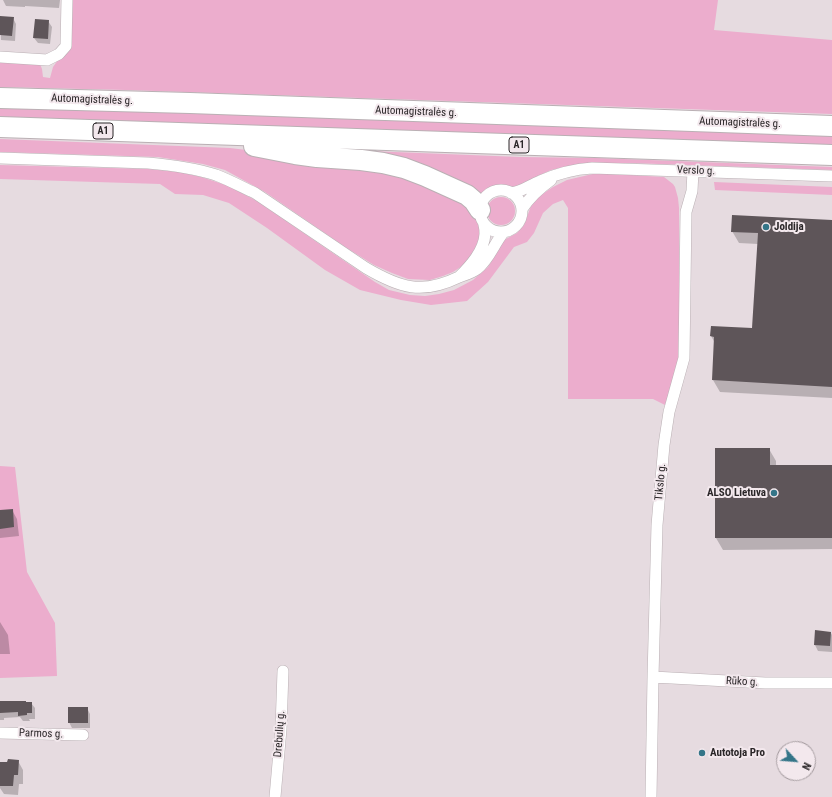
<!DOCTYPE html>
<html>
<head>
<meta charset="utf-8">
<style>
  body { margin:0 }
  #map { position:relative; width:832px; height:797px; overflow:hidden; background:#e6dbe0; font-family:"Roboto Condensed",sans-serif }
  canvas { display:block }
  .north { position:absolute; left:776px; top:741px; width:40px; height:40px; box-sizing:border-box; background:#f3e8ed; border:1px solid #a39a9e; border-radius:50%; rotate:116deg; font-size:11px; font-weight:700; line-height:16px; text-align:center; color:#2a2628 }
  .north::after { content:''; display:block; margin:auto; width:14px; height:18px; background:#347588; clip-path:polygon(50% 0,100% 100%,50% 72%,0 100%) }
</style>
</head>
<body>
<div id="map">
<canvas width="832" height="797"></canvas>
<div class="north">N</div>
</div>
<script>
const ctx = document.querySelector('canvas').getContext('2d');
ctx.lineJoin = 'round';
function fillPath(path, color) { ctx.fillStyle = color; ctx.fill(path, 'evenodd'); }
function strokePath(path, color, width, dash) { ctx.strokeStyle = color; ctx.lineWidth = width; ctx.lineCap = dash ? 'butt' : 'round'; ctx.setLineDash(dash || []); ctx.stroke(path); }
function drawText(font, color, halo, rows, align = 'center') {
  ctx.font = font + ' "Roboto Condensed",sans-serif'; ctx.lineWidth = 4; ctx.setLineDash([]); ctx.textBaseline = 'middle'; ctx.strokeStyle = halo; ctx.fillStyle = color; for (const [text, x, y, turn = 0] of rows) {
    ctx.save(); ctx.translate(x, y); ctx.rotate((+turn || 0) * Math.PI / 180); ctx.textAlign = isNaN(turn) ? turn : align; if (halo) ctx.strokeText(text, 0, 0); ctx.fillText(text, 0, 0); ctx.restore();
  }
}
const green = new Path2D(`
  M 71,0 L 718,0 L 714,30 L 832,40 L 832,114 L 126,90 L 0,87 L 0,62 L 40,64 L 42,69 L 43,77 L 50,78 L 53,67 L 58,60 Z
  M 0,105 L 832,133 L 832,149 L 0,118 Z
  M 0,139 L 230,148 L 368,165 L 464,199 L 477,216 L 481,229 L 481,235 L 472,256 L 462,266 L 453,272 L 443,276 L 430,280 L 408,279 L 392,273 L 374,265 L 345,247 L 265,192 L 225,170 L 203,164 L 158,157 L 0,152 Z
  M 294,148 L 520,157 L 597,158 L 832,167 L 832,170 L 630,163 L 583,163 L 551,170 L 538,176 L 522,186 L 517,187 L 502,186 L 495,186 L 487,189 L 478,198 Z
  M 0,165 L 148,169 L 179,172 L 201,177 L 226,185 L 257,201 L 375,282 L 389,290 L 410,295 L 425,296 L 439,294 L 454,290 L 473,280 L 488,267 L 504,240 L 517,233 L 524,225 L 531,206 L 538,197 L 553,187 L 567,180 L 597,173 L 664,177 L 673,184 L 675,187 L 678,198 L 679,208 L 679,362 L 665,405 L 653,399 L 568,399 L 568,208 L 563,200 L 553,204 L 543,213 L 534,233 L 527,242 L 514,247 L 488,282 L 467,301 L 431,305 L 401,300 L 360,290 L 325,270 L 267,228 L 229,203 L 203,195 L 175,194 L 160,184 L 0,179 Z
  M 714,182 L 832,187 L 832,195 L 715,190 Z
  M487 211a14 14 0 1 1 28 0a14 14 0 1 1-28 0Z
  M 0,466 L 15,467 L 27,572 L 55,623 L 57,676 L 0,678 Z`);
const shadow = new Path2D(`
  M 3,0 L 60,0 L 59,8 L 25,6 L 25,7 L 6,6 Z
  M 0,17 L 13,18 L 16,24 L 15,41 L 1,40 Z
  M 48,21 L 52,27 L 50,44 L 38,43 L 34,38 Z
  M 832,221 L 832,398 L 720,392 L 713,380 L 715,343 L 711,336 L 753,329 L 758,244 L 739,243 L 732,231 Z
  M 769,449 L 776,461 L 776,466 L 832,466 L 832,549 L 723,550 L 716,538 Z
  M 12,510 L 17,519 L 19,536 L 0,538 L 0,511 Z
  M 0,622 L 8,635 L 10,654 L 0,654 Z
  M 831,633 L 832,635 L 832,652 L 818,651 L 815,645 Z
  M 0,701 L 1,702 L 26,702 L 27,703 L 31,703 L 35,708 L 35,719 L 29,719 L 30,721 L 23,721 L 20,717 L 4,718 L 4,720 L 0,720 Z
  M 87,708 L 90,714 L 90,728 L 72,728 L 69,722 Z
  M 18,761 L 23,770 L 23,784 L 19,784 L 18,795 L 4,794 L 0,788 L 0,763 L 8,763 Z`);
const building = new Path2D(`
  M 0,16 L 14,17 L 12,36 L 0,35 Z
  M 35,19 L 49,20 L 48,39 L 33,38 Z
  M 732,215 L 832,220 L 832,387 L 712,380 L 714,337 L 710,336 L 711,326 L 752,328 L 758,233 L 731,232 Z
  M 715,448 L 770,448 L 770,465 L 832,465 L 832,538 L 715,538 Z
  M 13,509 L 14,527 L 0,529 L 0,510 Z
  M 815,630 L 831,632 L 830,646 L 814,645 Z
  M 0,701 L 26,701 L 26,702 L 32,702 L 32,713 L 27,713 L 27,715 L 18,716 L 18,712 L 0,713 Z
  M 68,707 L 88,707 L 88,723 L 68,723 Z
  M 8,759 L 19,760 L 18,775 L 14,775 L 13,786 L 0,786 L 0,762 L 7,762 Z`);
const minor = new Path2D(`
  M 0,57 L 47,60 L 59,54 L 66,46 L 67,0
  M 0,158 L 148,163 C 171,165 194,168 216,175 C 229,180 242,187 255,193 L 366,268 C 400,288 422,295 459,277
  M480 211a21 21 0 1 1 42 0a21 21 0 1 1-42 0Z
  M 511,193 C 522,192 530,185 540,181 C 556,174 576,169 592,168 L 832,176
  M 522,209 C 529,198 540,188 551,180
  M 484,225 C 485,228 485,231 485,234 C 484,251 470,266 459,277 C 465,275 472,273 477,269 C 489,260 494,244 503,233
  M 653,677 L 765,683 L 832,683
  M 0,733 L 83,735
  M 275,797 L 281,729 L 283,671
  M 651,797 L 653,677 L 657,525 L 664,445 L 669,412 L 684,358 L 686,212 L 692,191 L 693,171`);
const motorway = new Path2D(`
  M 0,98 L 190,103 L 832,126
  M 0,127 L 832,155
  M 254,146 L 295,154 L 317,157 L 361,160 L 383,163 L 404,168 L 425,176 L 467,195 L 474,201 L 480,210`);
const markers = [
  [766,227,4,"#347588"],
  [774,493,4,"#347588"],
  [702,753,4,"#347588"]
];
const shields = [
  [103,131,20],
  [519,145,20]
];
const shieldNames = [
  ["A1",103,131],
  ["A1",519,145]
];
const streetNames = [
  ["Automagistralės g.",92,100,2],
  ["Automagistralės g.",416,112,2],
  ["Automagistralės g.",740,123,2],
  ["Verslo g.",696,171,2],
  ["Tikslo g.",661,482,-85],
  ["Rūko g.",742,682,3],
  ["Parmos g.",41,734,2],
  ["Drebulių g.",280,734,-86]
];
const poiNames = [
  ["Joldija",774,227],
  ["ALSO Lietuva",766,493,"right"],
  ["Autotoja Pro",710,753]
];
fillPath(green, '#ecadcd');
fillPath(shadow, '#0003');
fillPath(building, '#5e5559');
strokePath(minor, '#bab0b4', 12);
strokePath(motorway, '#bab0b4', 22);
strokePath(minor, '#fff', 11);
strokePath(motorway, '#fff', 20);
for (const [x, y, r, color] of markers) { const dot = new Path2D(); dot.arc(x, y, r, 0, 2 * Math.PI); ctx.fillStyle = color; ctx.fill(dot); strokePath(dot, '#f3e8ed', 1.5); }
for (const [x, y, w] of shields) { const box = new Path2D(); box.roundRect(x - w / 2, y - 8, w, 16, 3); ctx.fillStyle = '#f3e8ed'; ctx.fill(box); strokePath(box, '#2a2628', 1); }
drawText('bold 10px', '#2a2628', null, shieldNames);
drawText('11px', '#2a2628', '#f3e8ed', streetNames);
drawText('bold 11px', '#2a2628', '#f3e8ed', poiNames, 'left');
</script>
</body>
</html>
